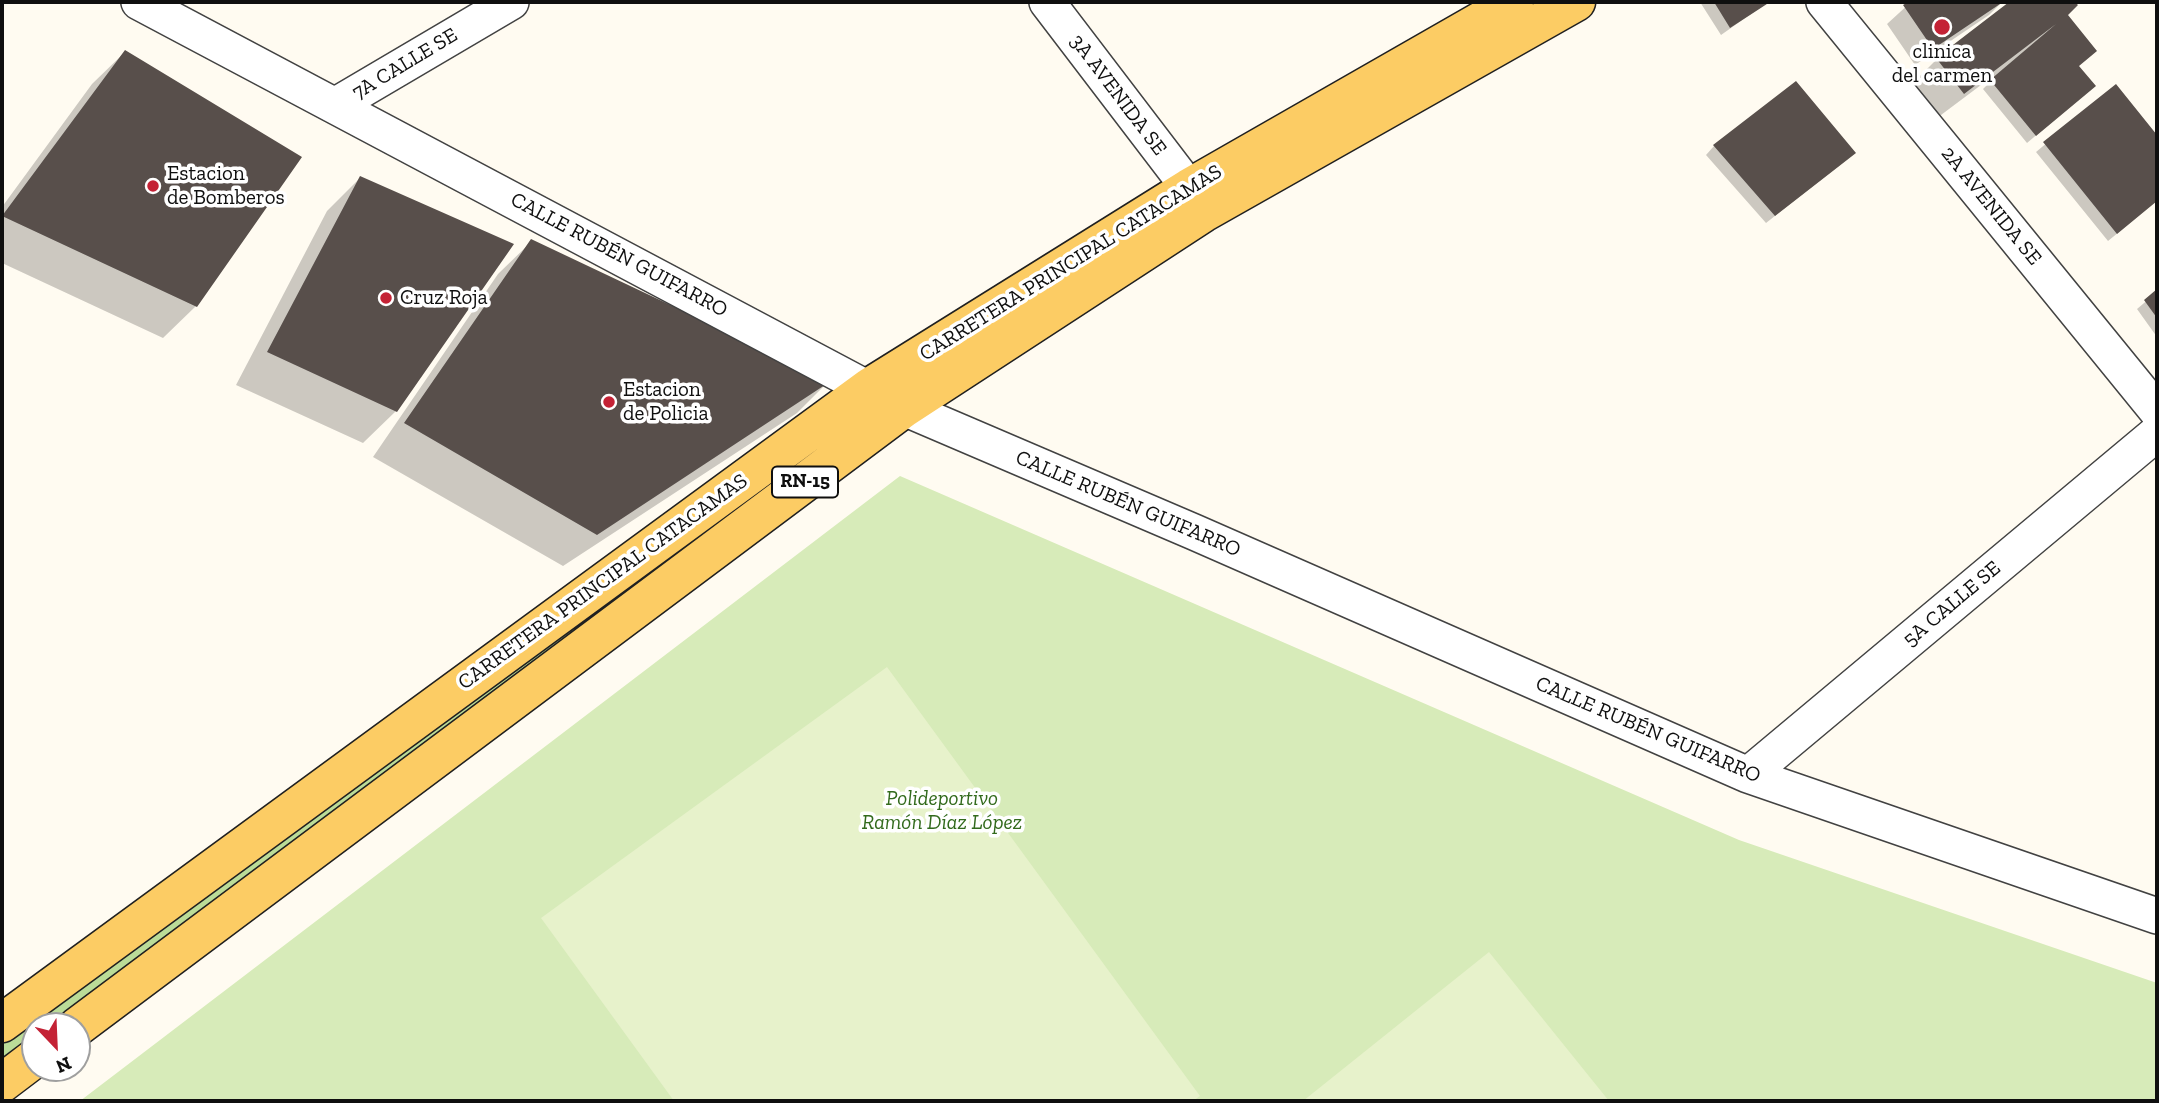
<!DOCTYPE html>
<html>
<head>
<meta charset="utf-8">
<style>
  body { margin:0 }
  #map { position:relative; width:2159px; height:1103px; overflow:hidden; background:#fffbf1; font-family:"Zilla Slab",serif }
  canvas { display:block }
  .frame { position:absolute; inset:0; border:4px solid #0f0f0f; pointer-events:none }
  .north { position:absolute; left:21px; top:1012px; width:70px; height:70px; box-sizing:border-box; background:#fff; border:2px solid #9f9f9f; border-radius:50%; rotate:157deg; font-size:19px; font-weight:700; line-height:28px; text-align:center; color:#0f0f0f }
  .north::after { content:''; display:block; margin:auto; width:24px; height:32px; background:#c42235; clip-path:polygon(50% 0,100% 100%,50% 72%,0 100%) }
</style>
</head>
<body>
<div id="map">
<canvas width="2159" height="1103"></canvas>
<div class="frame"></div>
<div class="north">N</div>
</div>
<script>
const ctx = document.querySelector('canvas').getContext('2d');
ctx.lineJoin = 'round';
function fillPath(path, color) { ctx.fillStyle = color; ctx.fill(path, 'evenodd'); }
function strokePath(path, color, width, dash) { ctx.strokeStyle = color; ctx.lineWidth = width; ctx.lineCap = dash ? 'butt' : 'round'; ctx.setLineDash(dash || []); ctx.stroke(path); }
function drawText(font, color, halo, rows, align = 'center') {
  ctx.font = font + ' "Zilla Slab",serif'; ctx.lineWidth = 7; ctx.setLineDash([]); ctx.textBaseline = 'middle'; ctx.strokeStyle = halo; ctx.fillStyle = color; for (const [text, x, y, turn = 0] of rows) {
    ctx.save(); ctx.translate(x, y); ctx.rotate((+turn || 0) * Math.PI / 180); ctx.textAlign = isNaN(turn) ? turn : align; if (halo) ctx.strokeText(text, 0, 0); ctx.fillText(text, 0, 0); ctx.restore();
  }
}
const green = new Path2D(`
  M 900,476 L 1739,840 L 2157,983 L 2157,1101 L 80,1101 Z`);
const forest = new Path2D(`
  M 709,520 L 718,527 L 47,1026 L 35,1026 L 35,1035 L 2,1060 L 2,1042 Z`);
const pitch = new Path2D(`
  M 887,667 L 1200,1096 L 1193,1101 L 674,1101 L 541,918 Z
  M 1489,952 L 1609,1101 L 1303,1101 Z`);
const shadow = new Path2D(`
  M 1700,2 L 1768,2 L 1721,35 Z
  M 1911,2 L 2002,2 L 1989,15 L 1915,65 L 1887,24 Z
  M 2012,2 L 2073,2 L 2075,5 L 2065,15 L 2085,94 L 2027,143 L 1983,89 L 1994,78 L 1993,76 L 1937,118 L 1911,85 L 1937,59 Z
  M 125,52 L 196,306 L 163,338 L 2,263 L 2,207 L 92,84 Z
  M 2115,86 L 2157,138 L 2157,201 L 2108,241 L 2036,152 Z
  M 1714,146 L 1845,161 L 1766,223 L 1706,155 Z
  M 360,178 L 396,411 L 363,443 L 236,385 L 327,211 Z
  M 531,242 L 828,382 L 797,413 L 563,566 L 373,457 L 498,274 Z
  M 2157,292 L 2157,337 L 2137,309 Z`);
const building = new Path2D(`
  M 1714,2 L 1770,2 L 1730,28 Z
  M 1908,2 L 2003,2 L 1933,49 L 1903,5 Z
  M 2009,2 L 2075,2 L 2078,5 L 2068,15 L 2097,51 L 2079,66 L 2096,86 L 2036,136 L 1990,80 L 2056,24 L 1964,94 L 1936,58 Z
  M 125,50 L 302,157 L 197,307 L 2,216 Z
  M 1796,81 L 1856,153 L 1775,216 L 1713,145 Z
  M 2116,84 L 2157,135 L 2157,201 L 2117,234 L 2043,142 Z
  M 360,176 L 514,244 L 397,412 L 267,352 Z
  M 531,239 L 831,381 L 597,535 L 404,423 Z
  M 2157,289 L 2157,318 L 2144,300 Z`);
const minor = new Path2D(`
  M 139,2 L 904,408 L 1194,532 L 1748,775 L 2157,916
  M 1047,2 L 1189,188
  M 1824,2 L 2157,411
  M 336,105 L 511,2
  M 1748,775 L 2157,433`);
const primary = new Path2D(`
  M 2,1023 L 870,387 L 1189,188 L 1514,2
  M 77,1027 L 904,408 L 1203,213 L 1576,2
  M 2,1083 L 35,1058`);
const markers = [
  [1942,27,9,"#c42235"],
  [153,186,7,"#c42235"],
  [386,298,7,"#c42235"],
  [609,402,7,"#c42235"]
];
const shields = [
  [805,482,66]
];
const shieldNames = [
  ["RN-15",805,482]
];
const poiNames = [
  ["clinica",1942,52,"center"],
  ["del carmen",1942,76,"center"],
  ["Estacion",167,174],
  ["de Bomberos",167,198],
  ["Cruz Roja",400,298],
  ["Estacion",623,390],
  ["de Policia",623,414]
];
const streetNames = [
  ["7A CALLE SE",405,64,-31],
  ["3A AVENIDA SE",1118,95,53],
  ["2A AVENIDA SE",1991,206,51],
  ["CALLE RUBÉN GUIFARRO",619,255,28],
  ["CARRETERA PRINCIPAL CATACAMAS",1071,263,-32],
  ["CALLE RUBÉN GUIFARRO",1128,504,23],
  ["CARRETERA PRINCIPAL CATACAMAS",603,582,-36],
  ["5A CALLE SE",1952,604,-40],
  ["CALLE RUBÉN GUIFARRO",1648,730,23]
];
const parkNames = [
  ["Polideportivo",942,799],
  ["Ramón Díaz López",942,823]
];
fillPath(green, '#d7ebb9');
fillPath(forest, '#bbdc98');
fillPath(pitch, '#e7f2cb');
fillPath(shadow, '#0003');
fillPath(building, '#584f4b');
strokePath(minor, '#424242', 38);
strokePath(primary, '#202020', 41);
strokePath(minor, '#fff', 35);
strokePath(primary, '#fccc64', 38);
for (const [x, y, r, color] of markers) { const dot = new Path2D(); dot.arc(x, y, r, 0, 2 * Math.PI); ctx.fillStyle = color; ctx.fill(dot); strokePath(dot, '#fff', 2.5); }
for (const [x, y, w] of shields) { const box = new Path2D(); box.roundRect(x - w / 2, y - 15.5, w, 31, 5); ctx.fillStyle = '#fff'; ctx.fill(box); strokePath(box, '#0f0f0f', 2); }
drawText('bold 19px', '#0f0f0f', null, shieldNames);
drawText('21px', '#0f0f0f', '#fff', poiNames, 'left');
drawText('21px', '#0f0f0f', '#fff', streetNames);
drawText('italic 21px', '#326a1c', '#fff', parkNames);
</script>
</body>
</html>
